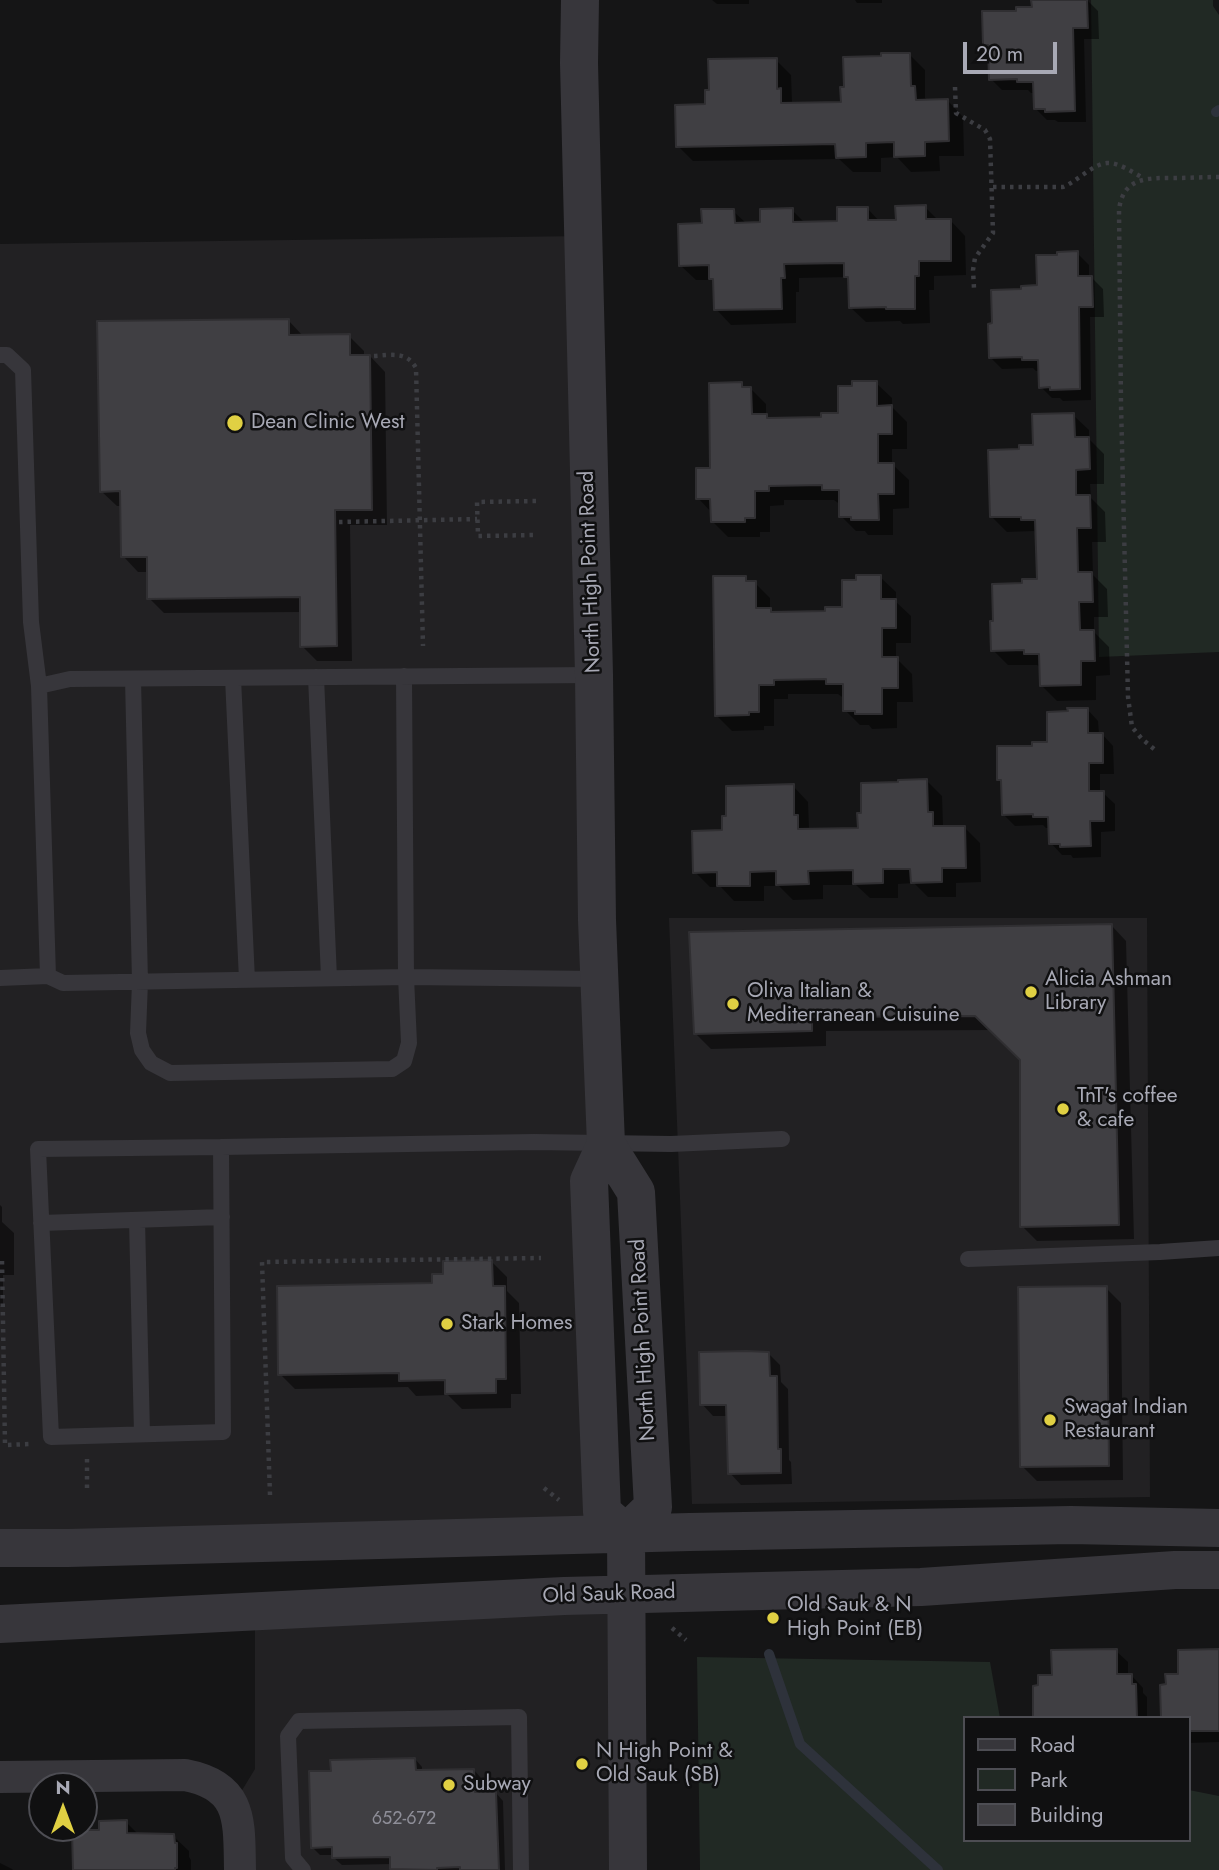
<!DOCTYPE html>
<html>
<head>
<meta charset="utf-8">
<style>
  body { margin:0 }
  #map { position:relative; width:1219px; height:1870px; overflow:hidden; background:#151516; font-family:Jost,sans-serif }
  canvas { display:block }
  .legend { position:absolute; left:963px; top:1716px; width:228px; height:126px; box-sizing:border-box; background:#101011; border:2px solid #4d4d53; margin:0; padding:9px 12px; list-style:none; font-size:21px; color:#a8a9b5 }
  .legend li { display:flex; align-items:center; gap:14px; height:35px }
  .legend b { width:35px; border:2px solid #4d4d53 }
  .north { position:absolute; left:28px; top:1772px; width:70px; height:70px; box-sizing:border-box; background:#101011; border:2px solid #4d4d53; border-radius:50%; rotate:0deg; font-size:19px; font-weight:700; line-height:28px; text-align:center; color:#a8a9b5 }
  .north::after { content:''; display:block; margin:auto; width:24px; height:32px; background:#e0d043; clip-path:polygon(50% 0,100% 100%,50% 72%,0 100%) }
  .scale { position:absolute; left:963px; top:42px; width:94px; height:32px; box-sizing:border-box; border:4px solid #a8a9b5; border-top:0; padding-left:9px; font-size:21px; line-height:24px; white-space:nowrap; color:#a8a9b5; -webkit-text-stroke:5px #101011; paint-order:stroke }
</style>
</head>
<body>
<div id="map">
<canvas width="1219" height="1870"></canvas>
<ul class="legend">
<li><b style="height:9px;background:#37363b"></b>Road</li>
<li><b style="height:19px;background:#212924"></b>Park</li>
<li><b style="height:19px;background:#403f43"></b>Building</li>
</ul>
<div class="north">N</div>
<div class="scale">20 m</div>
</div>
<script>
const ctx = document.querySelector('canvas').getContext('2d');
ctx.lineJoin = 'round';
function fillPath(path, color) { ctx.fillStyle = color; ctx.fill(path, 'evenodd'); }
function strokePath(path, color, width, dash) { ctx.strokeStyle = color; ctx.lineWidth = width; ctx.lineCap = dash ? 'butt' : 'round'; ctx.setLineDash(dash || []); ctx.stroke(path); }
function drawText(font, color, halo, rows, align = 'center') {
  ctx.font = font + ' Jost,sans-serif'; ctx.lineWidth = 5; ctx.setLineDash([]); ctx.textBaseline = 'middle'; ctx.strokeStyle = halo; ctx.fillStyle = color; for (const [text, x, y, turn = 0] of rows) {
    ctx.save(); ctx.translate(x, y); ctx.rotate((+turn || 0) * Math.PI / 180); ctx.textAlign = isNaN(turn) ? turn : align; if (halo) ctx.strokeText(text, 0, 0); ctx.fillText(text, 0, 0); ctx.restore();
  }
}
const built = new Path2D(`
  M 583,236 L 602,1512 L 626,1533 L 0,1548 L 0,244 Z
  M 669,918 L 1147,918 L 1150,1497 L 692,1504 Z
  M 627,1594 L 628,1870 L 240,1870 L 233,1805 L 255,1769 L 255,1612 Z`);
const green = new Path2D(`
  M 1091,0 L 1213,0 L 1213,6 L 1219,15 L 1219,652 L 1099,657 Z
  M 697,1657 L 990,1662 L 1000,1718 L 965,1718 L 965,1840 L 1189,1840 L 1189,1790 L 1219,1796 L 1219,1870 L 700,1870 Z`);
const shadow = new Path2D(`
  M 712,0 L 756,0 L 749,0 L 749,4 L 717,4 Z
  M 855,0 L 882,0 L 882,3 L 857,3 Z
  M 1033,0 L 1087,0 L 1098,11 L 1099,39 L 1084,39 L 1086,122 L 1058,122 L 1055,120 L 1047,120 L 1035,108 L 1035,93 L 1031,93 L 1028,90 L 1002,90 L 991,79 L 990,50 L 985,44 L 1018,12 L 1033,9 Z
  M 910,55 L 925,70 L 925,98 L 929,102 L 948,101 L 963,117 L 964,156 L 939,156 L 940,171 L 911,172 L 897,157 L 881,158 L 881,172 L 853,172 L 839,159 L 693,161 L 678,146 L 707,106 L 776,60 L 791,75 L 792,102 L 794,104 L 843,103 Z
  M 925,207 L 939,221 L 950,220 L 965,236 L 966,275 L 934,276 L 934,290 L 929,290 L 930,323 L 903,324 L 900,321 L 866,322 L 850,307 L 850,280 L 847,277 L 799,278 L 799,292 L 796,292 L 796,323 L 731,325 L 716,309 L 715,283 L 712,280 L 696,280 L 680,265 L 703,225 L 733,211 L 747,224 L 762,224 L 792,210 L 805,223 L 839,223 L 867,208 L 880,222 L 897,221 Z
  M 1077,253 L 1089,265 L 1089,278 L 1091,277 L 1103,289 L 1104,317 L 1090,317 L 1091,400 L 1063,401 L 1060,398 L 1052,398 L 1041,387 L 1040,371 L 1036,371 L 1033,368 L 1002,369 L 991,358 L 1023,291 L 1038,287 L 1059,257 Z
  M 288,320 L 303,336 L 349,336 L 364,351 L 364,357 L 370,356 L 385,372 L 387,525 L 350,525 L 352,661 L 317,661 L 302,646 L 302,612 L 164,613 L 149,598 L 148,572 L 138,572 L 123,556 L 122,506 L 117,506 L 101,491 Z
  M 876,383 L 892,398 L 892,407 L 907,422 L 907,449 L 892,449 L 892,464 L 909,480 L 909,508 L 893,509 L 893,535 L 868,535 L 865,531 L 856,531 L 841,516 L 841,505 L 834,500 L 784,500 L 784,505 L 770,506 L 770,532 L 760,532 L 760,537 L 728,537 L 712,521 L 712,513 L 698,498 L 712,470 L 741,384 L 746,389 L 751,389 L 766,404 L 766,416 L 770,420 L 823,419 L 840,415 L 854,388 Z
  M 1073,415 L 1089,430 L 1089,439 L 1104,454 L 1104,484 L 1090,484 L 1091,498 L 1105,512 L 1106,542 L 1092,542 L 1093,575 L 1107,589 L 1108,617 L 1094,617 L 1094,632 L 1109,647 L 1110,675 L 1096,676 L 1096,700 L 1057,701 L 1041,685 L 1041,668 L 1037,665 L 1008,665 L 993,650 L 1024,585 L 1038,581 L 1037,534 L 1034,531 L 1007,532 L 992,517 L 1021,450 L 1035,446 Z
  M 880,577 L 896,592 L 896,602 L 911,616 L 911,643 L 896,643 L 896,658 L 912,674 L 913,702 L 897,702 L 897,728 L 872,729 L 869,725 L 860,725 L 845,710 L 845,699 L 838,694 L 788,694 L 788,699 L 774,699 L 774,726 L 764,726 L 764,730 L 732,731 L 716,715 L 745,578 L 750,583 L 755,583 L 770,598 L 770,610 L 774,614 L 827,613 L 844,609 L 858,582 Z
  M 1087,709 L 1098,721 L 1099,734 L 1102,734 L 1113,746 L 1114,774 L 1100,774 L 1100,793 L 1103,793 L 1115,804 L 1115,831 L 1101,832 L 1101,857 L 1073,858 L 1071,855 L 1062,855 L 1051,843 L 1050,828 L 1046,828 L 1043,825 L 1015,826 L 1003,814 L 1003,783 L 999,780 L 1033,747 L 1049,743 Z
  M 927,781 L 942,796 L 943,825 L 946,828 L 965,828 L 980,843 L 981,882 L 956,883 L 956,897 L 928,897 L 914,883 L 898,884 L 898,898 L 870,898 L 856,885 L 823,885 L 823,899 L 793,900 L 779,886 L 764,886 L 764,901 L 734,901 L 721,887 L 710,887 L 695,872 L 724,832 L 793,786 L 808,802 L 809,828 L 811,830 L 859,830 Z
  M 1111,925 L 1126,941 L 1134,1239 L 1037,1241 L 1022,1226 L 1022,1060 L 992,1030 L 826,1031 L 826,1046 L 711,1049 L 696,1034 Z
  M 0,1205 L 2,1207 L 2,1222 L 14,1233 L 14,1275 L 3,1275 L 3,1306 L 0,1306 L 0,1356 Z
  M 492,1262 L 507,1277 L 507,1291 L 519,1303 L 521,1394 L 511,1394 L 511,1408 L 462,1409 L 448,1395 L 416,1396 L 408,1387 L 295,1389 L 280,1374 L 433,1285 L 445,1276 Z
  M 1106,1288 L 1121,1303 L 1123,1480 L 1037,1481 L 1022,1466 Z
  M 769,1354 L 780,1365 L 781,1382 L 788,1389 L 789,1460 L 791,1462 L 792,1484 L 741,1485 L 730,1473 L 728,1416 L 713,1416 L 702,1404 Z
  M 1116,1651 L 1128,1662 L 1128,1676 L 1132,1676 L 1143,1688 L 1143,1693 L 1147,1697 L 1147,1718 L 1035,1718 L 1040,1687 L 1053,1677 Z
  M 1219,1651 L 1219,1742 L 1189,1743 L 1189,1718 L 1168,1686 Z
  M 415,1759 L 422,1767 L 422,1772 L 474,1770 L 481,1778 L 481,1794 L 496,1793 L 503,1801 L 505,1870 L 394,1870 L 392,1864 L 342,1865 L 334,1858 L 334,1855 L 320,1855 L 312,1847 L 332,1772 Z
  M 126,1822 L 139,1835 L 173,1836 L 189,1851 L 189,1857 L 191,1860 L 191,1870 L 75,1870 L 101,1831 Z
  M 0,1863 L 12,1869 L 13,1870 L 0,1870 Z`);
const stream = new Path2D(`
  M 1216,112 L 1219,110
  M 769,1654 L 800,1744 L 938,1870`);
const building = new Path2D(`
  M 1031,0 L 1087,0 L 1088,28 L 1073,28 L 1075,111 L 1045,112 L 1045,109 L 1034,109 L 1033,82 L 1017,82 L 1017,79 L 989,80 L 988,45 L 983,45 L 982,11 L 1016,11 L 1016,7 L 1032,7 Z
  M 881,53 L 910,53 L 911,86 L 915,86 L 916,100 L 948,99 L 949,141 L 925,142 L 925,156 L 894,157 L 894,142 L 866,143 L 866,157 L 836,158 L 835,144 L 676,147 L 675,105 L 705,104 L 705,90 L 709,90 L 708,59 L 777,58 L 777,89 L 781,88 L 781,103 L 841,102 L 840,87 L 844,87 L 843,57 L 881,56 Z
  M 926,205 L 926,219 L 951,219 L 951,261 L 919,261 L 919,276 L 915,276 L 915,309 L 886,309 L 886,307 L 849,308 L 848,277 L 844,277 L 844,263 L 784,264 L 785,278 L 781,278 L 782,309 L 714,310 L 713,279 L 709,279 L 709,265 L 679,266 L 678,224 L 702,223 L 701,209 L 734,209 L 735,223 L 760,222 L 760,209 L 793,208 L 793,222 L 837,221 L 837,207 L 868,207 L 868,220 L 896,220 L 895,206 Z
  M 1078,251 L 1078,276 L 1092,276 L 1093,307 L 1079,307 L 1080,389 L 1050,390 L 1050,387 L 1039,388 L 1038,360 L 1022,360 L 1022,357 L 989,358 L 988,324 L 992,323 L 991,290 L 1021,289 L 1021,286 L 1037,285 L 1036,255 L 1057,255 L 1057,252 Z
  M 289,319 L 289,335 L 350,334 L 350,355 L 370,355 L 372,510 L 335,510 L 337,646 L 300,647 L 300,597 L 147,599 L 147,557 L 121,557 L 120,491 L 100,492 L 97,321 Z
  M 852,381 L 877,381 L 877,406 L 892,405 L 892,434 L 878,434 L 878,463 L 894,463 L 894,494 L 878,494 L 879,520 L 851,520 L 851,517 L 839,517 L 839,490 L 822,490 L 822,485 L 769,486 L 769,491 L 755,491 L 755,518 L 745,518 L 745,522 L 711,522 L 710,499 L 696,499 L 696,468 L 710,468 L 709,383 L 742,382 L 742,387 L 751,387 L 752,414 L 767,414 L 767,418 L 821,417 L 821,413 L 838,413 L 838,386 L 852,386 Z
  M 1074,413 L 1075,437 L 1089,437 L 1090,469 L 1076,470 L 1076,495 L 1090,495 L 1091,528 L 1077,528 L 1078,572 L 1092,572 L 1093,602 L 1079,602 L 1080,630 L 1094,630 L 1095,661 L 1081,661 L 1081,685 L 1040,686 L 1039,654 L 1024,654 L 1024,650 L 991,651 L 990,621 L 993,621 L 992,584 L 1022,583 L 1022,579 L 1037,579 L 1035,520 L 1021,520 L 1021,517 L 990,517 L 988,450 L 1019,449 L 1019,445 L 1033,445 L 1032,414 Z
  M 856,575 L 881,575 L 881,599 L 896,599 L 896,628 L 882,628 L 882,657 L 898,657 L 898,688 L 882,688 L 882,714 L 855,714 L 855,711 L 843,711 L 843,684 L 826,684 L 826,679 L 774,680 L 774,685 L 759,685 L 759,712 L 749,712 L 749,715 L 715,716 L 713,576 L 746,576 L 746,581 L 756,581 L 756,608 L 771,608 L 771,612 L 825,611 L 825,607 L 842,607 L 842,580 L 856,580 Z
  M 1067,708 L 1088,708 L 1088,733 L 1103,733 L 1103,763 L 1089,763 L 1089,791 L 1104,791 L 1104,821 L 1090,821 L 1091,846 L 1060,847 L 1060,844 L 1049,844 L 1048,817 L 1033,817 L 1033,814 L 1002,815 L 1001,780 L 997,780 L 997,746 L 1032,746 L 1032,742 L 1047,742 L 1047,712 L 1068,711 Z
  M 927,779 L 928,812 L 933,812 L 933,826 L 965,826 L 966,868 L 942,868 L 942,882 L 911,883 L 910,869 L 883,869 L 883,883 L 853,884 L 853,870 L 808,871 L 809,884 L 776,885 L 776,871 L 750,872 L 750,886 L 717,886 L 717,872 L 693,873 L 692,831 L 722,830 L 722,816 L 726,816 L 726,786 L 794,784 L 794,815 L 798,815 L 798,829 L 858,828 L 857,813 L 861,813 L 861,783 L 898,782 L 898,780 Z
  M 1112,924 L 1119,1225 L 1020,1227 L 1020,1060 L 975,1016 L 812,1017 L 812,1031 L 694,1034 L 689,932 Z
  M 492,1260 L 493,1286 L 505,1286 L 506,1379 L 496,1379 L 496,1393 L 445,1394 L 445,1380 L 399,1381 L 399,1373 L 278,1375 L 277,1286 L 432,1283 L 432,1274 L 443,1274 L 443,1261 Z
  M 1107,1286 L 1109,1466 L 1020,1467 L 1018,1287 Z
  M 746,1351 L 769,1352 L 770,1376 L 777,1376 L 778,1449 L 781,1449 L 781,1473 L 728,1474 L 726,1405 L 700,1405 L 699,1352 Z
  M 1117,1649 L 1117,1674 L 1132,1674 L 1132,1684 L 1136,1684 L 1137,1718 L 1033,1718 L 1033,1686 L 1038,1685 L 1038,1675 L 1052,1675 L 1051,1650 Z
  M 1219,1649 L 1219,1731 L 1189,1731 L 1189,1718 L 1161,1718 L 1160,1685 L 1166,1684 L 1165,1674 L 1178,1674 L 1178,1650 Z
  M 415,1758 L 416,1770 L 474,1769 L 475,1792 L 496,1792 L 499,1870 L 460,1870 L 460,1867 L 437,1868 L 437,1870 L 390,1869 L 390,1857 L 332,1858 L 332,1847 L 311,1848 L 309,1771 L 331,1771 L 330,1760 Z
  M 127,1820 L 127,1833 L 174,1834 L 175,1843 L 177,1843 L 177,1868 L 175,1868 L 175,1870 L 73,1870 L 72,1830 L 99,1830 L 99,1821 Z`);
const path = new Path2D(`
  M 955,87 L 956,113 L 985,130 L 990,139 L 993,233 L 975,258 L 973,270 L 974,288
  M 993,187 L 1063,187 C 1076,182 1093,164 1107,163 C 1119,162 1133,173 1144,178
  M 374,356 C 391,355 407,351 416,368 L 423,646
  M 536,501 L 477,502 L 478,536 L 536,535
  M 339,522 L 477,519
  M 1154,749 L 1142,739 L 1132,727 L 1128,697 L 1121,404 L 1119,210 C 1123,177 1147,178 1174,178 C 1189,178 1204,177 1219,177
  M 2,1261 L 5,1445 L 30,1444
  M 87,1459 L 87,1490
  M 544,1488 L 559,1500
  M 270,1495 L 262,1262 L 541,1258
  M 672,1628 L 686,1640`);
const service = new Path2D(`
  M 0,355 L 7,355 L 23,370 L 31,622 L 39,686
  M 594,675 L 70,679 L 39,686 L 48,976 L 63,983 L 406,977 L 599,979
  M 316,677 L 329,978
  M 233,678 L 247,980
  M 133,679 L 140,982 L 138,1033 L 142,1050 L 151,1063 L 170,1073 L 392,1069 L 404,1061 L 409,1043 L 406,977 L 404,676
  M 0,978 L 48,976
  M 221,1147 L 38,1149 L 51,1437 L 223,1432 L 221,1147 L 534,1142 L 671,1144 L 782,1139
  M 137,1220 L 142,1434
  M 41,1223 L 222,1217
  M 968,1259 L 1160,1252 L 1219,1248
  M 303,1870 L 293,1858 L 288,1736 L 299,1721 L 519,1717 L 521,1870`);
const minor = new Path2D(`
  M 0,1777 L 185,1775 C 243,1786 239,1821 240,1870`);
const tertiary = new Path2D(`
  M 580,0 L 579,63 L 594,675 L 597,920 L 606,1144 L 589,1181 L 602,1512 L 626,1533
  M 606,1144 L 636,1192 L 653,1507 L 626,1533 L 628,1870
  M 0,1548 L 68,1548 L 690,1532 L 1071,1525 L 1219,1528
  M 0,1624 L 564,1596 L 921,1587 L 1175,1570 L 1219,1570`);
const markers = [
  [235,423,9,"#e0d043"],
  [1031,992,7,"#e0d043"],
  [733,1004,7,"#e0d043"],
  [1063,1109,7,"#e0d043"],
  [447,1324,7,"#e0d043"],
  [1050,1420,7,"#e0d043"],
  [773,1618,7,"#e0d043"],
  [582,1764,7,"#e0d043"],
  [449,1785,7,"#e0d043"]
];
const numberNames = [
  ["652-672",404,1820]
];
const poiNames = [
  ["Dean Clinic West",251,423],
  ["Alicia Ashman",1045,980],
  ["Library",1045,1004],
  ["Oliva Italian &",747,992],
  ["Mediterranean Cuisuine",747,1016],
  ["TnT's coffee",1077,1097],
  ["& cafe",1077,1121],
  ["Stark Homes",461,1324],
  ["Swagat Indian",1064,1408],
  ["Restaurant",1064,1432],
  ["Old Sauk & N",787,1606],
  ["High Point (EB)",787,1630],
  ["N High Point &",596,1752],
  ["Old Sauk (SB)",596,1776],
  ["Subway",463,1785]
];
const streetNames = [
  ["North High Point Road",591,572,-92],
  ["North High Point Road",644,1340,-93],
  ["Old Sauk Road",609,1595,-2]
];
fillPath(built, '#222123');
fillPath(green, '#212924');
fillPath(shadow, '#0007');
strokePath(stream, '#2e323b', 10);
fillPath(building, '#403f43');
strokePath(building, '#302f32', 2);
strokePath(path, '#3c3d42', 4.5, [3.5, 5]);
strokePath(service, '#37363b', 16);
strokePath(minor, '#37363b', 32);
strokePath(tertiary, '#37363b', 38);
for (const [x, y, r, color] of markers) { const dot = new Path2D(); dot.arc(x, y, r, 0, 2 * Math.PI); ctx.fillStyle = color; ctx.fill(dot); strokePath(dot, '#101011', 2.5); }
drawText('18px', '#8e8e98', null, numberNames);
drawText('21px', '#a8a9b5', '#101011', poiNames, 'left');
drawText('21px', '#a8a9b5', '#101011', streetNames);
</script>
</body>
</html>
